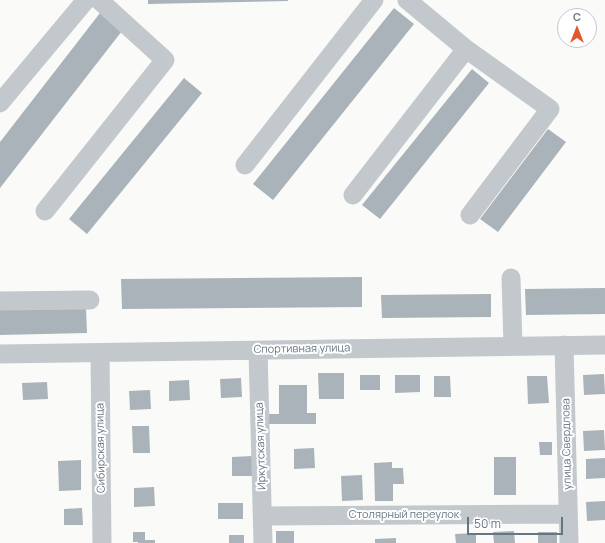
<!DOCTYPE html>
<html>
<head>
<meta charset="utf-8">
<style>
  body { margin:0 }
  #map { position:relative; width:605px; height:543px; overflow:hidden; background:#fafaf8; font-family:Manrope,sans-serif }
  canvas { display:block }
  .north { position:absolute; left:557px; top:8px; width:40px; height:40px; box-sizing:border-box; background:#fff; border:1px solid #c1c8cd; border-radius:50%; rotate:0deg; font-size:11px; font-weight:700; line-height:16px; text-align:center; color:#657683 }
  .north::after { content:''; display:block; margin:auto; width:14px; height:18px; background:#e4572e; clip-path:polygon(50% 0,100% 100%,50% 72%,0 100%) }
  .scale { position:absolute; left:467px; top:517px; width:96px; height:18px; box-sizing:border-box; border:2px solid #657683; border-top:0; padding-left:5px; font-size:12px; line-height:14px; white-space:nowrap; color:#657683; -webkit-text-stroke:3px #fff; paint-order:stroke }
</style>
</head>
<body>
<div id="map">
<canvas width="605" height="543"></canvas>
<div class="north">С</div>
<div class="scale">50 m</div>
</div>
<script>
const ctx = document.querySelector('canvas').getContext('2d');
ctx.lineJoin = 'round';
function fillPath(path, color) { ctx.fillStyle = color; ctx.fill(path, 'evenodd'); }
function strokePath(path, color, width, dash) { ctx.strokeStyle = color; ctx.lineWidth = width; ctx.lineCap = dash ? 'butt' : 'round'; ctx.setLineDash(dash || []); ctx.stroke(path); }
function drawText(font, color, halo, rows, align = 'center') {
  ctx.font = font + ' Manrope,sans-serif'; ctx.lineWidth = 4; ctx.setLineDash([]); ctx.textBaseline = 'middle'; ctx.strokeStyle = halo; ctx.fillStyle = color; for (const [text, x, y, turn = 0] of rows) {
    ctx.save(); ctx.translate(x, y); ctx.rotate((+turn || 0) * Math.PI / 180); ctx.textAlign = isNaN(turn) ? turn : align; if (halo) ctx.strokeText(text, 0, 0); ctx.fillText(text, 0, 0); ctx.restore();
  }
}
const building = new Path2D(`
  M 148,0 L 288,0 L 288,1 L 148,4 Z
  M 394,8 L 414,24 L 273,200 L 253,184 Z
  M 100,13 L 122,31 L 0,188 L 0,142 Z
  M 472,69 L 489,83 L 380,219 L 362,205 Z
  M 184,78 L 202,93 L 87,234 L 69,219 Z
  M 548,129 L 566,142 L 498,232 L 480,219 Z
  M 362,277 L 362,307 L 122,309 L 121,279 Z
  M 605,288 L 605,314 L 526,315 L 525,289 Z
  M 491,294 L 491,317 L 382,318 L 381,295 Z
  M 86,308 L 87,333 L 0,335 L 0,310 Z
  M 318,373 L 344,373 L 344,399 L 319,399 Z
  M 604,374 L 605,394 L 584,395 L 583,375 Z
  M 360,375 L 380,375 L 380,390 L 360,390 Z
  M 395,375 L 420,375 L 420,392 L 395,393 Z
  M 434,376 L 450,376 L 451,397 L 434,397 Z
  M 527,376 L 547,376 L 549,403 L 528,404 Z
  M 241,378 L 242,397 L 221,398 L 220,379 Z
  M 189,380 L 190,400 L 169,401 L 169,381 Z
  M 47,382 L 48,399 L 23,400 L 22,383 Z
  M 279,385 L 307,385 L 307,413 L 316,413 L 316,424 L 268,424 L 268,414 L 279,414 Z
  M 150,390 L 151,409 L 130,410 L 129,391 Z
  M 132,426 L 149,426 L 150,453 L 133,453 Z
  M 604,430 L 605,450 L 584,451 L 583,431 Z
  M 539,442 L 552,442 L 552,455 L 540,455 Z
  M 314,448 L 315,468 L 294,469 L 294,449 Z
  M 252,456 L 253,476 L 232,476 L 232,457 Z
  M 494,457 L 516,457 L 516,495 L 494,495 Z
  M 605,458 L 605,478 L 586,479 L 586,459 Z
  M 81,460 L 81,490 L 59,491 L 58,461 Z
  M 392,462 L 392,468 L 403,468 L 404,484 L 393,484 L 393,501 L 375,501 L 374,463 Z
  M 362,475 L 363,500 L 342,501 L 341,476 Z
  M 154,487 L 155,506 L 134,507 L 134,488 Z
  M 605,501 L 605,520 L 587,521 L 586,502 Z
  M 218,503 L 243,503 L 243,519 L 218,519 Z
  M 82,508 L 83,525 L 64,525 L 64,509 Z
  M 276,531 L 294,531 L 294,543 L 276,543 Z
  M 514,531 L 515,543 L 494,543 L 493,532 Z
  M 133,532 L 145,532 L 145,540 L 155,540 L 155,543 L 138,543 L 138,542 L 133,542 Z
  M 538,532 L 557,532 L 557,543 L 538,543 Z
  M 476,533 L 476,543 L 456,543 L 455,534 Z
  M 229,535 L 244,535 L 244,543 L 229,543 Z
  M 396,538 L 396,543 L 375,543 L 375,539 Z`);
const minor = new Path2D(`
  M 407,0 L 466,49 L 550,109 L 470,215
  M 0,103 L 86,0
  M 245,165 L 374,0
  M 353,195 L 466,49
  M 45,211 L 165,60 L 99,0
  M 511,278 L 513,346
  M 0,301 L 90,300
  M 564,345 L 569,543
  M 258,350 L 263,543
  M 100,353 L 102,543
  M 0,354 C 202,352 403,347 605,345
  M 263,516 L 568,514`);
const streetNames = [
  ["Спортивная улица",302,349,-1],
  ["улица Свердлова",567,444,-91],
  ["Иркутская улица",261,446,-92],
  ["Сибирская улица",101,448,-91],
  ["Столярный переулок",404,515]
];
fillPath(building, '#aab3b9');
strokePath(minor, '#c3c8cc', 19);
drawText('11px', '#657683', '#fff', streetNames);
</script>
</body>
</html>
